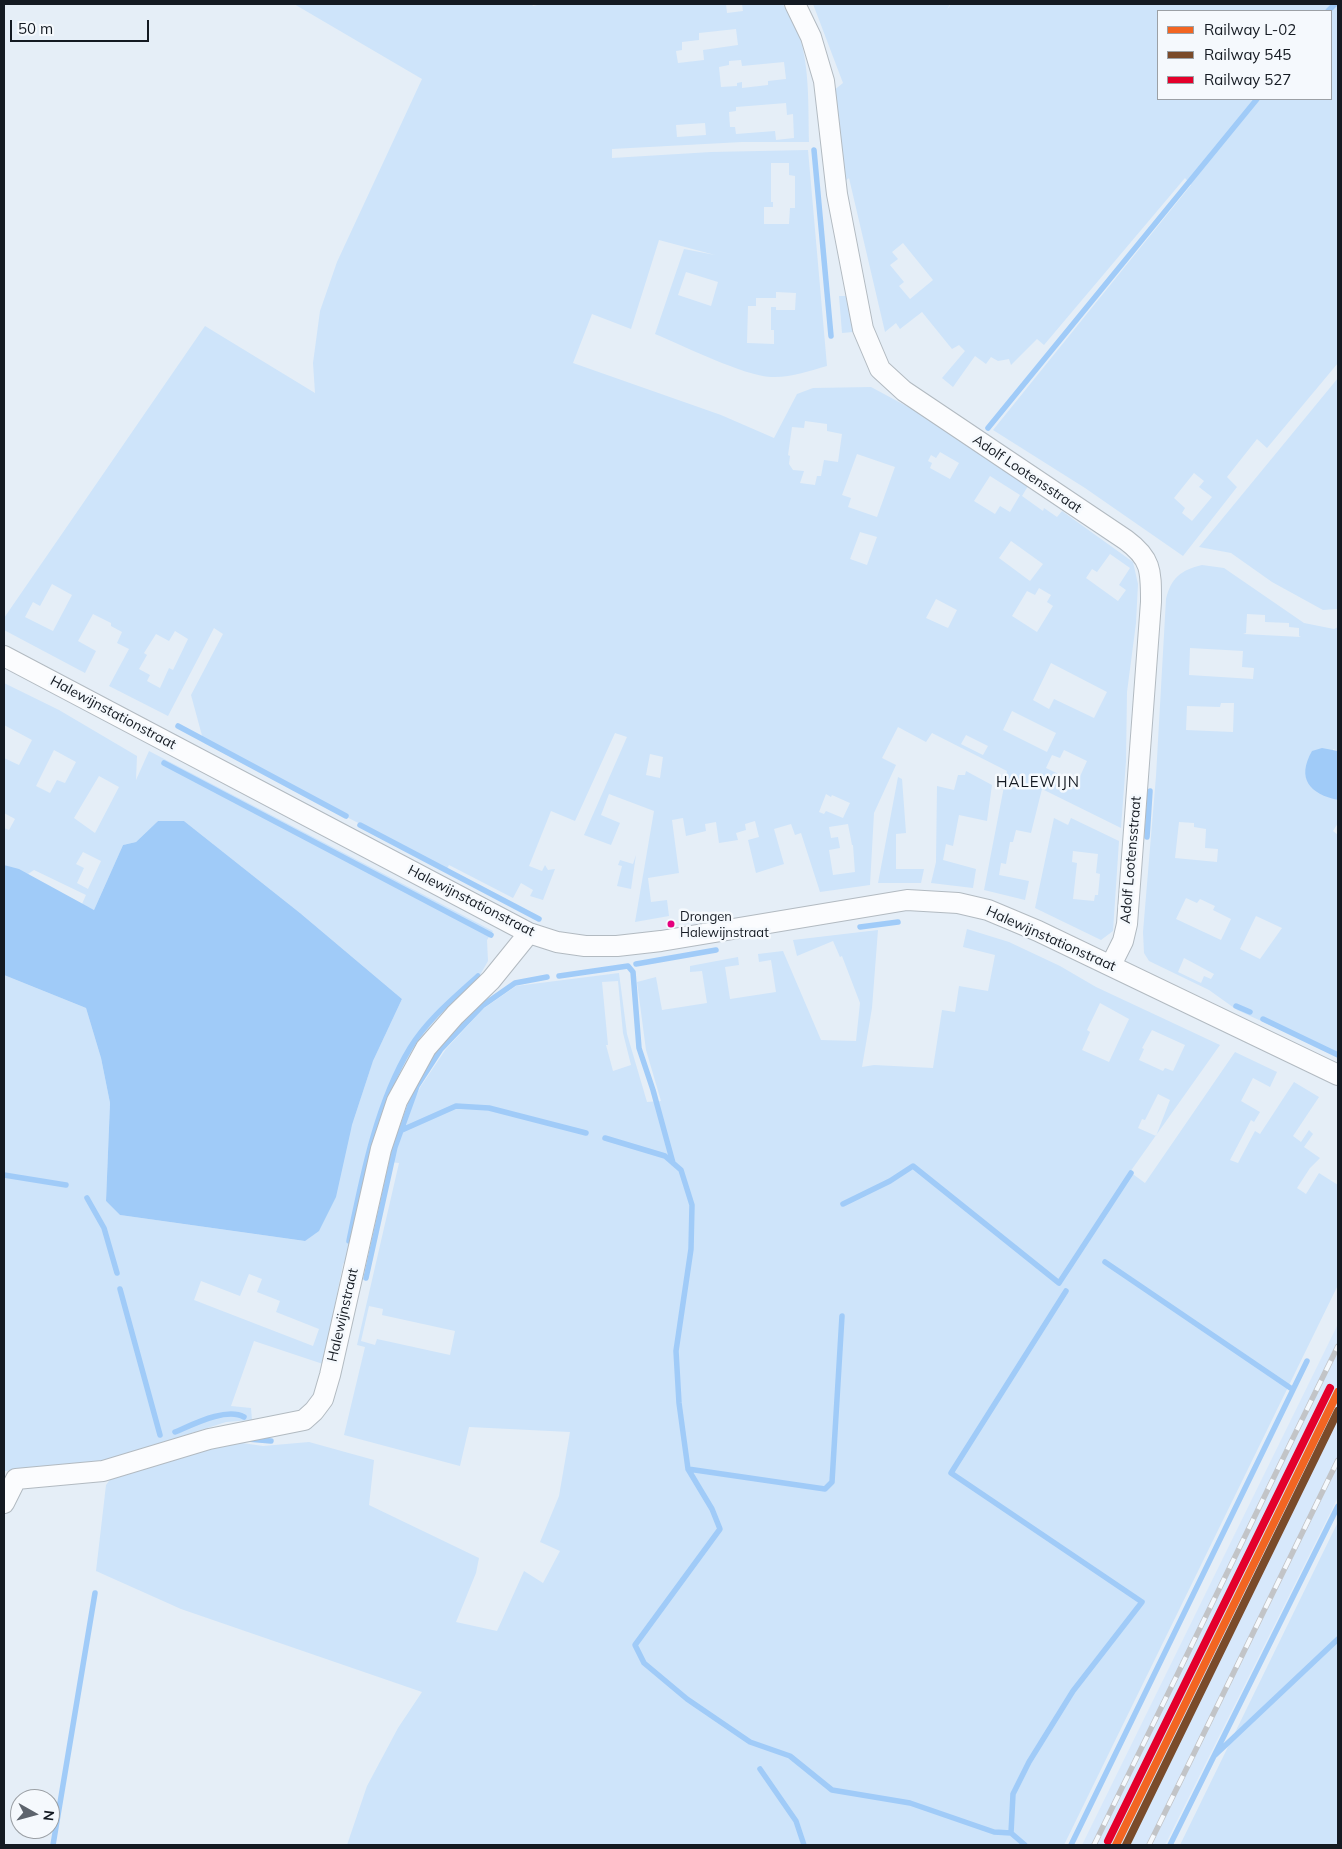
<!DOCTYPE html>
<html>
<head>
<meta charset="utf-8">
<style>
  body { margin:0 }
  #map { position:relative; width:1342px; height:1849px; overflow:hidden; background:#e5eef7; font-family:Mulish,sans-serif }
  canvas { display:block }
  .frame { position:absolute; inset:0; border:5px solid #141a22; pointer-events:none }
  .legend { position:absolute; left:1157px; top:10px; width:175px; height:90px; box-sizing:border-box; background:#f5f9fd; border:1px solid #9ba0a5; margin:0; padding:6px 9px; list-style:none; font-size:15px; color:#141a22 }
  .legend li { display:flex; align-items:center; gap:10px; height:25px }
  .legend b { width:25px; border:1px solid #9ba0a5 }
  .north { position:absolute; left:10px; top:1789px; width:50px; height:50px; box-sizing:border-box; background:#f5f9fd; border:1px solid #9ba0a5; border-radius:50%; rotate:97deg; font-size:14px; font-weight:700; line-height:20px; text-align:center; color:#141a22 }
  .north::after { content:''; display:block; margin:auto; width:18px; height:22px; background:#5d646d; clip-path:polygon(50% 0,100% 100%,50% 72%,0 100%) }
  .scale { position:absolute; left:10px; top:20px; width:139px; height:22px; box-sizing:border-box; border:2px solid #141a22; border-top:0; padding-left:6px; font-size:15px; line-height:18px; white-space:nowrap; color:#141a22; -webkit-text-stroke:4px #f5f9fd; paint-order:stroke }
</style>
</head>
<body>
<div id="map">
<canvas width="1342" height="1849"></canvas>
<div class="frame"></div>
<ul class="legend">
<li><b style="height:6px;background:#f26522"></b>Railway L-02</li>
<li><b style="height:6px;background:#7a4b2a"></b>Railway 545</li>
<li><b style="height:6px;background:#e4002b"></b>Railway 527</li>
</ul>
<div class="north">N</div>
<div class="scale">50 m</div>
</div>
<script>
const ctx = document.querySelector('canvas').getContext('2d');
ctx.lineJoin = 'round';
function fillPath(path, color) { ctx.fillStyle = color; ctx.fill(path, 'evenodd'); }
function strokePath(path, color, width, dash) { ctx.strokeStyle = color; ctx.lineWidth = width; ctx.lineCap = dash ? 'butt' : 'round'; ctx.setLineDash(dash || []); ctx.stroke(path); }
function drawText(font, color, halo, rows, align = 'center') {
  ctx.font = font + ' Mulish,sans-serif'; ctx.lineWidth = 5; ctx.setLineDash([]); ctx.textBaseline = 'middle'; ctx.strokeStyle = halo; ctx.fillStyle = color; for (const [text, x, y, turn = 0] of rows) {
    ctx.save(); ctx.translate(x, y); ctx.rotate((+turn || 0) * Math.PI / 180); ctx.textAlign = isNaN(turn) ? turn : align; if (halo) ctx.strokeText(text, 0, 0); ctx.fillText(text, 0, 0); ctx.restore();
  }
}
const built = new Path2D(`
  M 1338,1324 L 1338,1497 L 1165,1845 L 1082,1845 Z`);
const green = new Path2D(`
  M 294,4 L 532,4 L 533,6 L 542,4 L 726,4 L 727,13 L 743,11 L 742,4 L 783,4 C 788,14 795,24 799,35 C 810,68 808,107 809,142 L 742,142 L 612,149 L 612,158 L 711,152 L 808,150 L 827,366 C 809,371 790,378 771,377 C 744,376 682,345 655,334 L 684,249 L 715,255 L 659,240 L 631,329 L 592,314 L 573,363 L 721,415 L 774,438 L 797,394 L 813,388 L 871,387 L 925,416 L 1028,486 L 1022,496 L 1043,511 L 1044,508 L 1057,517 L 1062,511 L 1133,562 L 1138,584 L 1136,623 L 1127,692 L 1126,761 L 1121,828 L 1042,789 L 1031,833 L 1016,830 L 1013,842 L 1010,842 L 1006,864 L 1001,863 L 999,875 L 1029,881 L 1025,900 L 984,890 L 1007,771 L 932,733 L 926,742 L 898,727 L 882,758 L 896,765 L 874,813 L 870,885 L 820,892 L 801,833 L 795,835 L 791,824 L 774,829 L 784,864 L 756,873 L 748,840 L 759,837 L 755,821 L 745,824 L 746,830 L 736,833 L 738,840 L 719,843 L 716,822 L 705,824 L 706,831 L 686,836 L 683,818 L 672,820 L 679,873 L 648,878 L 651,902 L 667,900 L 669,916 L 635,922 L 654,811 L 609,794 L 601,815 L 620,823 L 611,845 L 584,835 L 627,737 L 615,733 L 575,821 L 551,811 L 529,866 L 542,871 L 545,865 L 548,870 L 555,869 L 543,900 L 530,896 L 533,890 L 521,883 L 513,898 L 449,865 L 447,869 L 204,743 L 191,695 L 223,634 L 214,628 L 168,716 L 109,686 L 129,649 L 117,643 L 122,632 L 111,626 L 111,623 L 93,614 L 78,641 L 96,651 L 85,673 L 4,630 L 4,618 L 205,326 L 315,393 L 313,363 L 320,311 L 337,262 L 422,79 ZM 736,29 L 738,45 L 703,50 L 704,60 L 678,63 L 676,51 L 682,50 L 682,42 L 699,40 L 699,33 ZM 741,60 L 742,66 L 784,62 L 786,79 L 768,81 L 768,85 L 742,88 L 742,82 L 737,83 L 737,86 L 721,87 L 719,67 L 729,65 L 729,61 ZM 786,103 L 787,115 L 793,114 L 794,138 L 776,140 L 775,131 L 736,134 L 735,127 L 730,127 L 729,112 L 736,111 L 736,107 ZM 705,123 L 706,135 L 677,137 L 676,125 ZM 771,163 L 789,163 L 789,175 L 795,176 L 795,208 L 790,208 L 789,224 L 764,224 L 764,207 L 773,207 L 773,202 L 771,202 ZM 686,272 L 718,282 L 711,306 L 678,295 ZM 776,292 L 796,293 L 795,310 L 776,310 L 776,307 L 771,307 L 771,330 L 774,330 L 774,344 L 747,343 L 748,306 L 756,306 L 756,298 L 776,298 ZM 805,421 L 827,424 L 827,431 L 842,434 L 838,462 L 824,460 L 821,476 L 817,476 L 815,485 L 800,483 L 804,471 L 793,470 L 789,464 L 790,456 L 788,455 L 792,427 L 804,428 ZM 940,452 L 959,463 L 950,479 L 930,468 L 932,463 L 928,461 L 931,455 L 936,458 ZM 857,454 L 895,467 L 877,517 L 848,507 L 851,498 L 842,495 ZM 990,476 L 1020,495 L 1010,512 L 1000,506 L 995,514 L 974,501 ZM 860,532 L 877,537 L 867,565 L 850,559 ZM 1011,541 L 1043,564 L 1030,581 L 999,558 ZM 1110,554 L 1130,568 L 1119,585 L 1126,590 L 1118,601 L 1086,578 L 1092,569 L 1097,572 ZM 52,584 L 72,595 L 53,631 L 25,617 L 33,602 L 40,606 ZM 1039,588 L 1051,595 L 1047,602 L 1053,606 L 1037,632 L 1012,616 L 1027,591 L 1035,595 ZM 936,599 L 957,610 L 948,628 L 926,618 ZM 175,631 L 188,639 L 173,670 L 169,668 L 160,688 L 147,681 L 150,675 L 139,669 L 147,655 L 144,653 L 156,634 L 169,641 ZM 1051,663 L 1107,692 L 1094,718 L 1054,699 L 1049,709 L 1033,700 ZM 1012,711 L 1056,733 L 1047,752 L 1003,730 ZM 966,735 L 988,746 L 983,755 L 961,744 ZM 1064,750 L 1087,761 L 1077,783 L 1046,768 L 1052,755 L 1060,758 ZM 650,754 L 663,757 L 660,778 L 646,775 ZM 826,794 L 831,797 L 832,795 L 850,803 L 843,818 L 826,811 L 824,814 L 819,812 ZM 848,824 L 852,845 L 853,845 L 855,872 L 833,875 L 829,850 L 840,848 L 838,837 L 831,838 L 829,827 Z
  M 813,4 L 950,4 L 947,10 L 951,4 L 1338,4 L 1338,363 L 1267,448 L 1257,439 L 1227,477 L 1237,487 L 1183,556 L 1085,488 L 993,430 L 1191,185 L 1185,178 L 1044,345 L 1037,339 L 1011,365 L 1009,359 L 998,361 L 991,357 L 986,364 L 975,356 L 953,387 L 942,378 L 965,351 L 959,345 L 952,349 L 922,312 L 900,329 L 896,323 L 885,332 L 849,178 L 843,183 L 833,91 L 843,83 ZM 1158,11 L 1331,11 L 1331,99 L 1158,99 ZM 903,243 L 933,280 L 910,299 L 899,286 L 904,282 L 890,265 L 898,259 L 892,252 ZM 1194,473 L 1204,481 L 1199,487 L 1212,497 L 1192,521 L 1182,513 L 1185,508 L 1174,498 Z
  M 839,296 L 851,296 L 853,332 L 842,333 Z
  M 1338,378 L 1338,609 L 1323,610 L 1272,582 L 1231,553 L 1199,547 Z
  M 1202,565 L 1224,568 L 1304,623 L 1334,629 L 1338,627 L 1338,751 L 1333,749 L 1332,798 L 1338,800 L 1338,823 L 1333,831 L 1338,835 L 1338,1056 L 1237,1010 L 1209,990 L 1149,961 L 1144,953 L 1143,932 L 1156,776 L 1166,599 C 1171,578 1181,570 1202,565 ZM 1247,614 L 1265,615 L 1265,622 L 1289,623 L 1289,627 L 1299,628 L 1299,636 L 1301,637 L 1243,634 L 1246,633 ZM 1190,648 L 1243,651 L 1242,667 L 1254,668 L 1253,679 L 1189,675 ZM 1221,703 L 1234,703 L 1233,732 L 1186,730 L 1187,706 L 1220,707 ZM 1179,822 L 1194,823 L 1194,827 L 1206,829 L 1205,848 L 1218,849 L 1217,862 L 1175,858 ZM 1186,898 L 1197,903 L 1200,899 L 1215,906 L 1213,910 L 1231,919 L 1221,940 L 1176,919 ZM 1256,916 L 1282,928 L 1260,959 L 1240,949 ZM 1184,958 L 1214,974 L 1211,979 L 1204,976 L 1201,983 L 1178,972 Z
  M 4,683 L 59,710 L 137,756 L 136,780 L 149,751 L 493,931 L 487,940 L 488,961 L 480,975 L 448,1004 L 430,1027 L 405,1069 L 348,1258 L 343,1264 L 323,1364 L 254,1341 L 231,1406 L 251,1408 L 252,1420 L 226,1422 L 102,1462 L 5,1471 L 4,1480 L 4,975 L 86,1008 L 101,1058 L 110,1103 L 106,1201 L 120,1215 L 305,1241 L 352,1125 L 373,1061 L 402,999 L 300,913 L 184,821 L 158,821 L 136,842 L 123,845 L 94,910 L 82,904 L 86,895 L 34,870 L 28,874 L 4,865 L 4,828 L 9,830 L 15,819 L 4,813 L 4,758 L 19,765 L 32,740 L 4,725 ZM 54,750 L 76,762 L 65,783 L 57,780 L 50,793 L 36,786 ZM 99,776 L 119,787 L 95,833 L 74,818 ZM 83,852 L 101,861 L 88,889 L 77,883 L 84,868 L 76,864 ZM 249,1274 L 262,1279 L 257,1292 L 280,1301 L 276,1312 L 319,1329 L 313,1346 L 194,1300 L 201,1281 L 240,1296 Z
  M 966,771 L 992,785 L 987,821 L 959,815 L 953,846 L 946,844 L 943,860 L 976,869 L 973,888 L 931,883 L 936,862 L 937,786 L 954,790 L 958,775 L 965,775 Z
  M 898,777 L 902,779 L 906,833 L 896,834 L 896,869 L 924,869 L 921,883 L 878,883 Z
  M 1054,818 L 1068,825 L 1071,818 L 1119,841 L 1113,931 L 1101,940 L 1035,908 ZM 1073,851 L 1098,854 L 1096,873 L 1100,874 L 1098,895 L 1095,895 L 1094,901 L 1073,899 L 1077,863 L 1072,862 Z
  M 636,855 L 631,889 L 617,886 L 622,866 L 618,865 L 620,860 L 633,864 Z
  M 967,929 L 1009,942 L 1060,966 L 1096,987 L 1220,1045 L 1130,1172 L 1145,1183 L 1235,1052 L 1277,1072 L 1270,1087 L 1253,1078 L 1241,1101 L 1260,1112 L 1254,1122 L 1251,1120 L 1230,1160 L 1238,1163 L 1255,1131 L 1260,1134 L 1294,1082 L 1319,1097 L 1293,1136 L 1301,1142 L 1309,1130 L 1313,1134 L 1304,1147 L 1320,1158 L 1310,1168 L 1297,1188 L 1306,1194 L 1319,1173 L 1338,1185 L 1338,1285 L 1064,1845 L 347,1845 L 367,1786 L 398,1728 L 422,1692 L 181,1609 L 96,1571 L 106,1485 L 114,1474 L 221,1440 L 263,1446 L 309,1442 L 374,1460 L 369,1505 L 479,1558 L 476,1573 L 456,1622 L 497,1631 L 524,1571 L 543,1583 L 560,1551 L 540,1542 L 559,1496 L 570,1432 L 469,1427 L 460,1466 L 344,1435 L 365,1347 L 357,1345 L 399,1163 L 381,1161 L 421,1086 L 446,1049 L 483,1009 L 516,986 L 619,973 L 627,1034 L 647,1102 L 661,1101 L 646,1050 L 637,982 L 656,977 L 662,1010 L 707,1003 L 702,971 L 690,972 L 690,966 L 738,957 L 739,965 L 725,967 L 730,999 L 776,992 L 771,960 L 759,962 L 758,954 L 783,951 L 821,1040 L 856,1041 L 860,1003 L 842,956 L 840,957 L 833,941 L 797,956 L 793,940 L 878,930 L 872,1008 L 862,1067 L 874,1065 L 933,1068 L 942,1010 L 955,1012 L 959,986 L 988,991 L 995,955 L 963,947 ZM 618,981 L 623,1033 L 631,1065 L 613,1071 L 606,1045 L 608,1045 L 602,982 ZM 1100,1003 L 1129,1019 L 1109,1062 L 1082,1050 L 1090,1032 L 1087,1030 ZM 1152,1030 L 1185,1045 L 1173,1071 L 1165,1068 L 1163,1071 L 1139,1060 L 1144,1049 L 1142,1048 ZM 1158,1094 L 1170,1100 L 1156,1136 L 1138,1128 L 1142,1119 L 1145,1120 ZM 369,1306 L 383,1309 L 382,1315 L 455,1331 L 450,1355 L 377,1339 L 375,1345 L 361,1341 Z
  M 1338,1522 L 1338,1845 L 1180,1845 L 1334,1530 Z`);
const water = new Path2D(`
  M 1322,748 L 1338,751 L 1338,800 C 1310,794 1296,779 1312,751 Z
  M 158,821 L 184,821 L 300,913 L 402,999 L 373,1061 L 352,1125 L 336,1197 L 319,1231 L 305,1241 L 120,1215 L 106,1201 L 110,1103 L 101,1058 L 86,1008 L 4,975 L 4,865 L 19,869 L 94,910 L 123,845 L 136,842 Z`);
const stream = new Path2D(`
  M 1328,11 L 1335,4
  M 814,150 L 831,336
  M 988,428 L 1257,99
  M 178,726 L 346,816
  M 164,763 L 491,935
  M 360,825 L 539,919
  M 1147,837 L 1150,791
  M 860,927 L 898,922
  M 636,964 L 716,950
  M 559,976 L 628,966 L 633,972 L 639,1048 L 653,1090 L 673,1163
  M 1236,1006 L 1250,1012
  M 1263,1019 L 1338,1055
  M 402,1130 L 456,1106 L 489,1108 L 586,1133
  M 605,1138 L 665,1156 L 681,1170 L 692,1205 L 691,1249 L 676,1351 L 679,1403 L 688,1469 L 712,1509 L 720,1529 L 635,1645 L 644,1663 L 687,1699 L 750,1742 L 790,1756 L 832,1790 L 910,1803 L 994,1832 L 1011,1833 L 1025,1845
  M 4,1175 L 66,1185
  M 87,1198 L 104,1228 L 117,1273
  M 843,1204 L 890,1181 L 913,1166 L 1059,1283 L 1131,1173
  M 349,1241 C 362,1178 376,1104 410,1048 C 427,1020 454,998 478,976
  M 1105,1262 L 1292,1389
  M 366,1278 L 395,1147 L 417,1086 L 441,1049 L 482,1006 L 515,983 L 547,977
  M 120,1289 L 160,1435
  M 175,1432 C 192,1425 226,1407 244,1417
  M 248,1439 L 271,1441
  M 688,1469 L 825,1489 L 832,1482 L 842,1316
  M 1214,1756 L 1338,1506
  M 760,1769 L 796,1821 L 804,1845
  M 1011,1833 L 1013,1794 L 1029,1762 L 1073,1691 L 1142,1602 L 951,1473 L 1066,1291
  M 53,1845 L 95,1593
  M 1071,1845 L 1307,1361
  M 1170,1845 L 1214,1756 L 1338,1639`);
const minor = new Path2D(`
  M 795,4 L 811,37 L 824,81 L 837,194 L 863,329 L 880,369 L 904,391 L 1126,540 C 1152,559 1151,572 1151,602 L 1127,924 L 1123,941 L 1111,965
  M 4,656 L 529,933 L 557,942 L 585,946 L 617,946 L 661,941 L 907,900 L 958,903 L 988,910 L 1038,931 L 1338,1075
  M 4,1503 L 16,1479 L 103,1471 L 209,1439 L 304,1420 L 314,1411 L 323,1399 L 330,1375 L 381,1149 L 397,1101 L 426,1048 L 455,1015 L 491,980 L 529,933`);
const rail = new Path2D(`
  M 1094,1845 L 1338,1346
  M 1149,1845 L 1338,1460`);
const rail1 = new Path2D(`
  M 1116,1845 L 1338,1392`);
const rail2 = new Path2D(`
  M 1126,1845 L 1338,1411`);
const rail3 = new Path2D(`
  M 1108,1841 L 1330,1388`);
const markers = [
  [671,924,4.5,"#e5007d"]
];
const busNames = [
  ["Drongen",680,917],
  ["Halewijnstraat",680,933]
];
const streetNames = [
  ["Adolf Lootensstraat",1027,474,34],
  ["Halewijnstationstraat",113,713,28],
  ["Adolf Lootensstraat",1131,860,-85],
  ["Halewijnstationstraat",471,901,27],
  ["Halewijnstationstraat",1051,939,24],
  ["Halewijnstraat",343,1315,-77]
];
const neighbourhoodNames = [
  ["HALEWIJN",1038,782]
];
fillPath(built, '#d7e8fb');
fillPath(green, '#cee4fa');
fillPath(water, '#a0cbf8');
strokePath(stream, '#a0cbf8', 5.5);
strokePath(minor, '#b2bac1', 22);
strokePath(minor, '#fbfcfe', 20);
strokePath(rail, '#c2c4c7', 5.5);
strokePath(rail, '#f5f9fd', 4, [11]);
strokePath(rail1, '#f26522', 8);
strokePath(rail2, '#7a4b2a', 8);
strokePath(rail3, '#e4002b', 8);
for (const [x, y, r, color] of markers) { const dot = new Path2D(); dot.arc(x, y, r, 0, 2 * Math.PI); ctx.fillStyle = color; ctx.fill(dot); strokePath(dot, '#f5f9fd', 2); }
drawText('13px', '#141a22', '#f5f9fd', busNames, 'left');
drawText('14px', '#141a22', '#f5f9fd', streetNames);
ctx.letterSpacing = '1px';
drawText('15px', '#141a22', '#f5f9fd', neighbourhoodNames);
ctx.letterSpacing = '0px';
</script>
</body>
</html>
